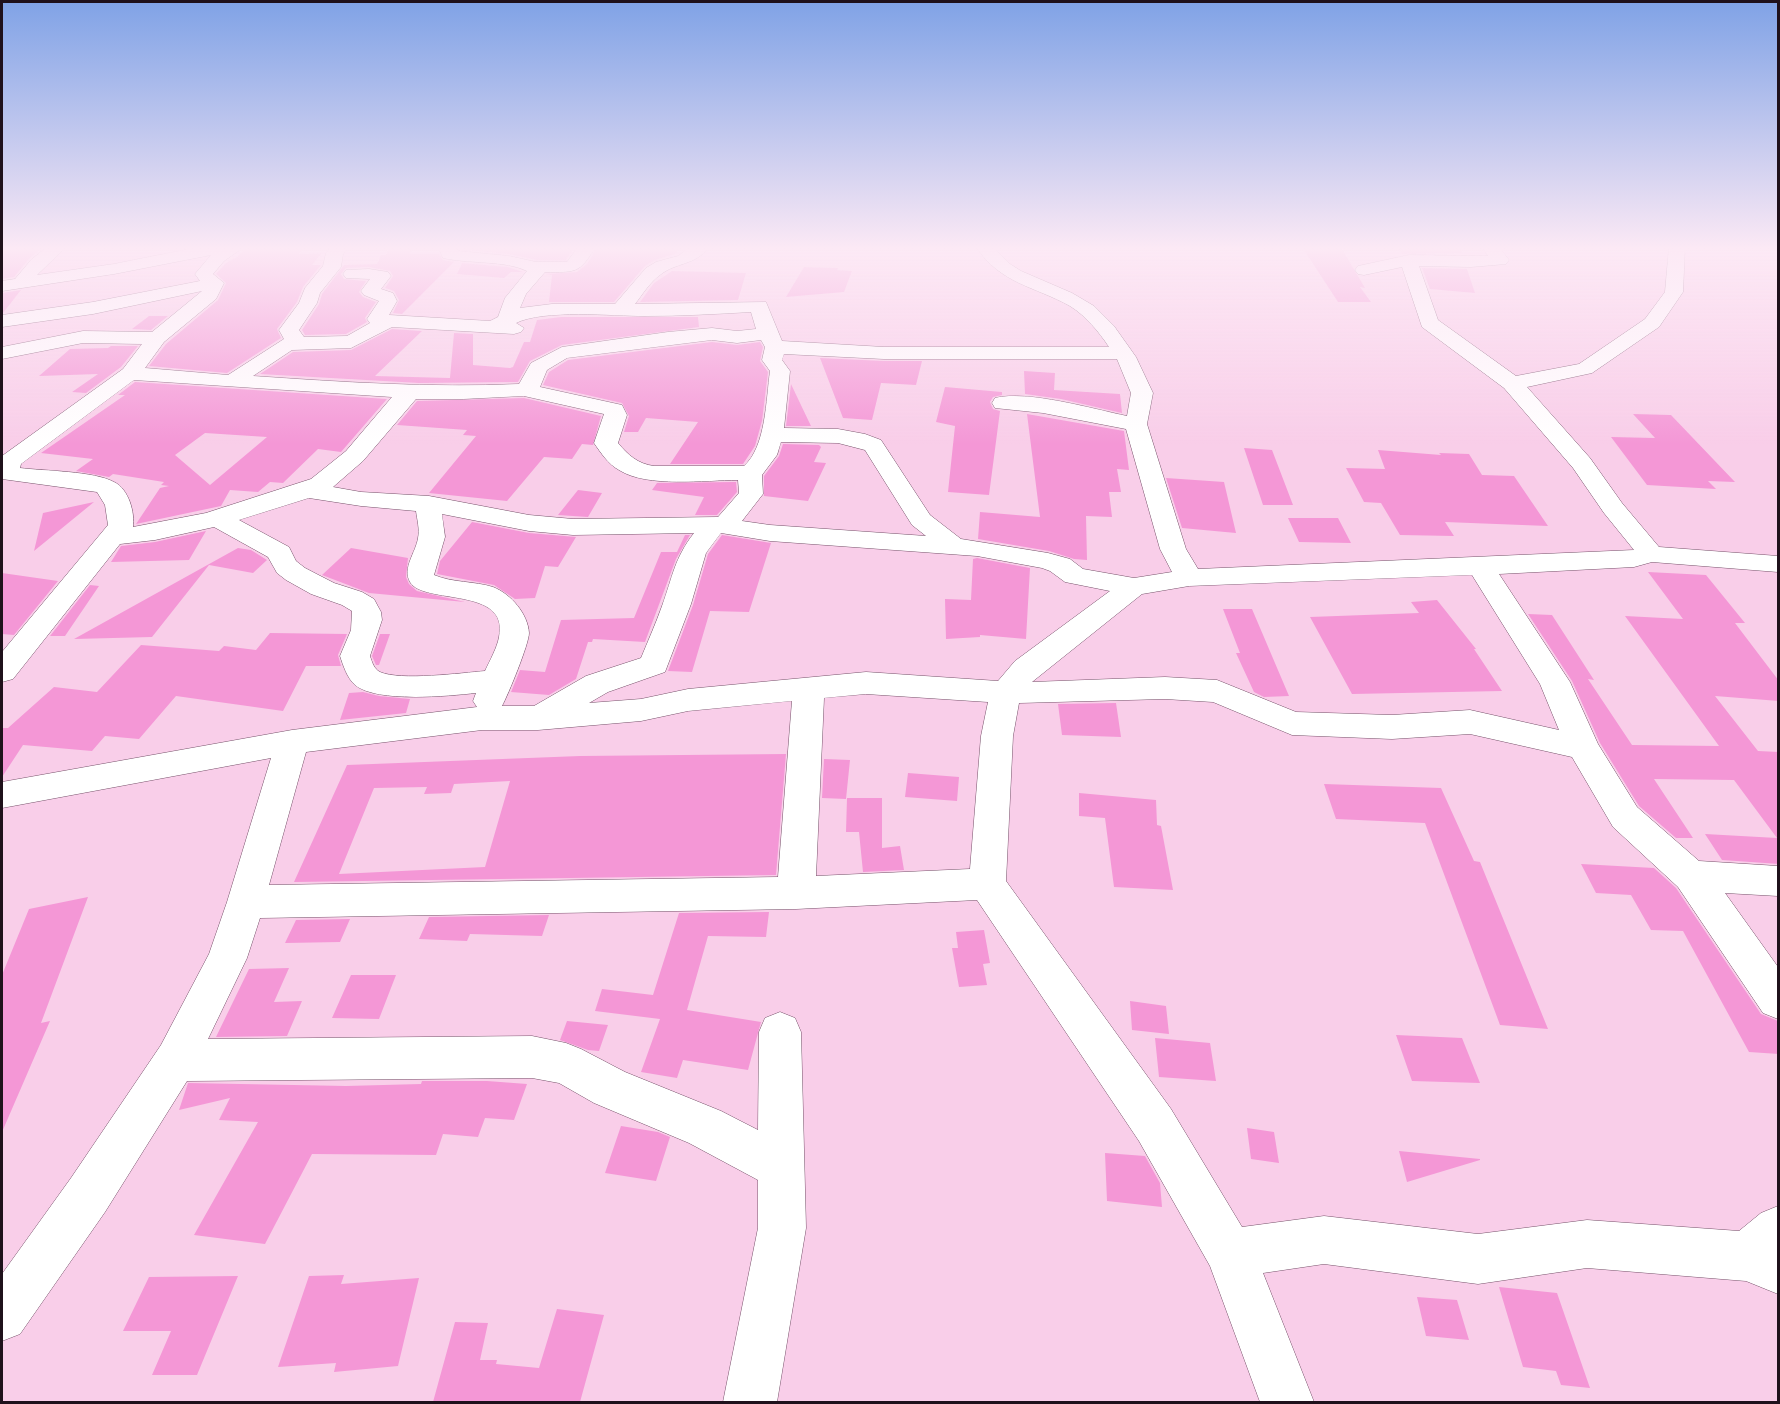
<!DOCTYPE html>
<html>
<head>
<meta charset="utf-8">
<style>
  body { margin:0 }
  #map { position:relative; width:1780px; height:1404px; overflow:hidden; background:#f9cee9; font-family:Jost,sans-serif }
  canvas { display:block }
  .frame { position:absolute; inset:0; border:3px solid #1f111b; pointer-events:none }
</style>
</head>
<body>
<div id="map">
<canvas width="1780" height="1404"></canvas>
<div class="frame"></div>
</div>
<script>
const ctx = document.querySelector('canvas').getContext('2d');
ctx.lineJoin = 'round';
function fillPath(path, color) { ctx.fillStyle = color; ctx.fill(path, 'evenodd'); }
function strokePath(path, color, width, dash) { ctx.strokeStyle = color; ctx.lineWidth = width; ctx.lineCap = dash ? 'butt' : 'round'; ctx.setLineDash(dash || []); ctx.stroke(path); }
const building = new Path2D(`
  M 2,247 L 43,247 L 29,259 L 14,277 L 2,279 Z
  M 305,247 L 299,254 L 322,253 L 312,265 L 321,265 L 303,287 L 297,302 L 277,329 L 281,338 L 227,373 L 149,366 L 166,344 L 218,300 L 226,283 L 216,274 L 226,263 L 237,257 L 246,248 Z
  M 389,247 L 413,247 L 410,254 L 439,254 L 443,260 L 454,262 L 402,314 L 393,313 L 399,300 L 394,291 L 385,288 L 393,276 L 390,271 L 369,267 L 346,268 L 341,274 L 344,279 L 366,281 L 359,292 L 363,297 L 376,302 L 365,318 L 367,322 L 346,334 L 305,335 L 302,330 L 319,304 L 322,294 L 344,265 L 377,264 L 381,255 L 386,255 Z
  M 469,247 L 575,247 L 566,260 L 536,260 L 509,254 L 468,250 Z
  M 597,247 L 680,247 L 675,254 L 655,260 L 645,266 L 614,302 L 549,302 L 552,275 L 546,274 L 577,272 L 587,264 Z
  M 1302,247 L 1341,247 L 1365,288 L 1360,287 L 1371,302 L 1338,302 Z
  M 1398,247 L 1460,248 L 1462,253 L 1402,254 Z
  M 462,263 L 508,267 L 523,272 L 511,272 L 504,278 L 457,274 Z
  M 804,267 L 838,268 L 837,270 L 852,271 L 844,292 L 786,297 Z
  M 1422,268 L 1467,269 L 1475,293 L 1430,289 Z
  M 672,271 L 746,273 L 738,300 L 640,302 L 654,283 Z
  M 21,290 L 3,313 L 2,313 L 2,293 Z
  M 149,316 L 168,316 L 151,330 L 132,329 Z
  M 561,317 L 698,317 L 699,327 L 562,345 L 530,361 L 518,382 L 419,383 L 260,374 L 293,352 L 351,350 L 392,329 L 422,331 L 375,376 L 450,378 L 454,333 L 473,334 L 473,365 L 510,368 L 513,367 L 524,342 L 530,342 L 537,320 Z
  M 712,342 L 737,345 L 760,342 L 763,347 L 760,361 L 768,372 L 762,421 L 755,446 L 743,464 L 670,464 L 698,422 L 646,418 L 638,432 L 624,432 L 629,416 L 622,403 L 543,385 L 549,372 L 568,360 Z
  M 111,346 L 138,346 L 121,367 L 86,393 L 72,392 L 98,374 L 39,376 L 70,349 L 108,348 Z
  M 820,358 L 884,361 L 922,361 L 916,385 L 881,383 L 872,420 L 843,418 Z
  M 1024,371 L 1055,373 L 1054,390 L 1120,394 L 1122,413 L 1061,399 L 1025,394 Z
  M 135,382 L 387,399 L 341,452 L 318,449 L 283,483 L 270,482 L 258,492 L 230,490 L 221,506 L 136,524 L 160,488 L 169,486 L 161,485 L 164,482 L 113,474 L 109,477 L 76,471 L 93,459 L 41,453 L 125,395 L 118,395 ZM 205,433 L 267,437 L 210,485 L 175,455 Z
  M 791,384 L 800,403 L 811,426 L 786,426 Z
  M 945,387 L 1002,392 L 1002,395 L 993,397 L 990,402 L 993,409 L 1000,411 L 989,495 L 948,492 L 955,426 L 936,422 Z
  M 524,398 L 601,416 L 593,445 L 582,444 L 572,459 L 544,457 L 507,501 L 429,493 L 476,436 L 463,435 L 467,430 L 397,425 L 417,401 Z
  M 1027,414 L 1124,431 L 1129,470 L 1117,469 L 1121,492 L 1109,492 L 1112,517 L 1086,516 L 1087,560 L 1074,559 L 1049,551 L 978,539 L 980,512 L 1040,517 Z
  M 1633,414 L 1671,415 L 1735,482 L 1708,481 L 1716,489 L 1647,485 L 1611,437 L 1655,438 Z
  M 783,444 L 819,445 L 821,447 L 814,462 L 826,463 L 808,501 L 764,496 L 764,476 L 779,456 Z
  M 1244,448 L 1272,450 L 1293,505 L 1263,505 Z
  M 1378,450 L 1441,455 L 1439,453 L 1469,454 L 1482,475 L 1514,476 L 1548,526 L 1445,522 L 1454,536 L 1400,535 L 1381,503 L 1364,502 L 1346,468 L 1385,469 Z
  M 1166,478 L 1224,482 L 1236,533 L 1182,528 Z
  M 736,482 L 737,492 L 717,515 L 695,515 L 704,497 L 652,490 L 657,483 Z
  M 578,490 L 602,493 L 588,517 L 558,515 Z
  M 94,502 L 34,551 L 43,513 Z
  M 1288,518 L 1338,518 L 1351,543 L 1299,542 Z
  M 472,522 L 529,533 L 576,537 L 558,567 L 545,566 L 535,598 L 515,599 L 494,585 L 437,574 L 440,561 Z
  M 206,531 L 189,560 L 111,562 L 121,546 L 155,542 Z
  M 685,535 L 690,535 L 676,559 L 645,642 L 593,639 L 592,642 L 588,642 L 576,679 L 549,695 L 511,692 L 520,670 L 545,672 L 561,620 L 634,618 L 661,552 L 677,552 Z
  M 722,535 L 771,543 L 749,612 L 710,611 L 692,672 L 668,671 L 693,605 L 708,554 Z
  M 238,548 L 251,550 L 267,560 L 253,573 L 209,565 L 152,637 L 74,639 Z
  M 351,548 L 408,558 L 406,577 L 409,584 L 417,591 L 465,602 L 369,593 L 322,575 Z
  M 977,558 L 1030,568 L 1026,639 L 980,635 L 980,637 L 946,639 L 945,599 L 971,600 L 973,559 Z
  M 1648,572 L 1706,575 L 1745,623 L 1735,623 L 1779,681 L 1779,701 L 1715,696 L 1758,751 L 1779,752 L 1779,864 L 1722,860 L 1705,834 L 1777,838 L 1734,780 L 1654,779 L 1693,838 L 1676,838 L 1639,806 L 1600,743 L 1572,681 L 1528,614 L 1552,615 L 1594,680 L 1588,679 L 1632,745 L 1719,746 L 1625,616 L 1683,619 Z
  M 2,573 L 58,581 L 14,635 L 2,634 Z
  M 90,585 L 99,586 L 65,636 L 50,636 Z
  M 1437,600 L 1476,649 L 1474,649 L 1502,691 L 1352,694 L 1310,617 L 1419,613 L 1411,602 Z
  M 1223,609 L 1252,609 L 1289,696 L 1264,697 L 1254,692 L 1236,653 L 1240,653 Z
  M 270,633 L 347,634 L 338,655 L 341,666 L 306,666 L 283,711 L 176,696 L 139,739 L 105,736 L 92,751 L 23,745 L 2,777 L 2,728 L 8,728 L 54,687 L 97,692 L 141,645 L 219,651 L 224,646 L 256,650 Z
  M 380,634 L 390,634 L 379,665 L 376,665 L 372,656 Z
  M 363,692 L 379,696 L 410,699 L 406,713 L 340,720 L 349,693 Z
  M 1116,703 L 1121,737 L 1062,735 L 1058,704 Z
  M 786,754 L 776,875 L 294,882 L 347,765 L 580,756 ZM 510,781 L 485,867 L 339,874 L 374,788 L 427,787 L 424,794 L 451,793 L 454,784 Z
  M 824,759 L 850,760 L 846,799 L 822,798 Z
  M 908,773 L 959,777 L 957,801 L 905,797 Z
  M 1324,784 L 1441,788 L 1474,861 L 1480,862 L 1548,1029 L 1500,1025 L 1425,823 L 1336,819 Z
  M 1079,793 L 1156,800 L 1157,825 L 1161,826 L 1173,890 L 1114,887 L 1105,818 L 1079,816 Z
  M 847,798 L 882,798 L 882,848 L 900,846 L 904,870 L 863,872 L 859,832 L 846,832 Z
  M 1581,864 L 1654,868 L 1676,888 L 1761,1014 L 1778,1021 L 1779,1054 L 1749,1052 L 1683,931 L 1651,930 L 1631,895 L 1596,893 Z
  M 88,897 L 41,1023 L 50,1021 L 2,1132 L 2,975 L 29,909 Z
  M 769,912 L 766,937 L 708,936 L 687,1010 L 761,1022 L 748,1070 L 683,1060 L 677,1078 L 641,1072 L 660,1019 L 595,1011 L 602,989 L 653,995 L 679,913 Z
  M 549,915 L 542,936 L 470,934 L 467,941 L 419,939 L 429,917 Z
  M 350,919 L 340,942 L 285,943 L 296,920 Z
  M 984,930 L 990,963 L 983,964 L 987,985 L 959,987 L 952,948 L 958,948 L 956,932 Z
  M 289,968 L 274,1002 L 302,1001 L 287,1036 L 216,1037 L 249,969 Z
  M 351,975 L 396,975 L 379,1019 L 332,1018 Z
  M 1130,1001 L 1166,1006 L 1169,1034 L 1132,1030 Z
  M 567,1021 L 608,1025 L 599,1051 L 588,1050 L 560,1040 Z
  M 1396,1035 L 1462,1038 L 1480,1083 L 1412,1081 Z
  M 1155,1038 L 1210,1043 L 1216,1081 L 1159,1077 Z
  M 422,1081 L 487,1081 L 527,1084 L 514,1120 L 485,1118 L 478,1137 L 443,1134 L 436,1155 L 312,1154 L 265,1244 L 194,1235 L 258,1122 L 219,1120 L 230,1098 L 179,1110 L 188,1083 L 346,1086 L 421,1084 Z
  M 621,1126 L 658,1132 L 670,1137 L 656,1181 L 605,1173 Z
  M 1247,1128 L 1274,1132 L 1279,1163 L 1251,1159 Z
  M 1399,1151 L 1480,1159 L 1480,1160 L 1407,1182 Z
  M 1105,1153 L 1145,1156 L 1160,1183 L 1162,1207 L 1107,1201 Z
  M 344,1275 L 341,1284 L 419,1278 L 398,1366 L 334,1372 L 336,1363 L 278,1367 L 309,1276 Z
  M 238,1276 L 197,1375 L 152,1375 L 171,1331 L 123,1331 L 149,1277 Z
  M 1499,1287 L 1557,1293 L 1590,1388 L 1561,1385 L 1556,1371 L 1523,1367 Z
  M 1417,1297 L 1457,1300 L 1469,1340 L 1426,1336 Z
  M 557,1309 L 604,1315 L 580,1402 L 433,1402 L 455,1322 L 488,1323 L 480,1360 L 497,1360 L 496,1364 L 539,1368 Z`);
const minor = new Path2D(`
  M 47,247 L 66,247 L 37,275 L 114,264 L 199,247 L 244,247 L 224,261 L 213,274 L 224,283 L 216,299 L 164,342 L 145,368 L 228,375 L 284,339 L 279,330 L 299,303 L 305,288 L 323,266 L 326,253 L 331,247 L 348,247 L 343,254 L 341,267 L 320,293 L 317,303 L 299,330 L 304,337 L 347,336 L 370,323 L 367,319 L 379,301 L 364,295 L 361,291 L 370,279 L 346,278 L 343,274 L 346,270 L 369,269 L 388,272 L 391,276 L 381,289 L 393,293 L 397,301 L 389,315 L 490,321 L 498,317 L 505,298 L 527,271 C 505,260 469,264 443,258 L 438,247 L 454,247 L 459,251 L 509,256 L 536,262 L 567,262 L 578,247 L 595,247 C 580,274 575,272 545,272 L 526,294 L 520,308 L 552,304 L 615,304 L 646,268 L 656,262 L 678,256 L 690,247 L 709,247 C 695,266 676,262 660,275 C 650,282 642,295 635,304 L 766,302 L 782,341 L 884,347 L 1109,347 C 1099,332 1086,316 1070,306 C 1034,286 1001,284 976,247 L 993,247 L 1010,264 L 1021,271 L 1072,293 L 1094,306 L 1114,326 L 1136,357 L 1153,393 L 1147,424 L 1186,549 L 1198,569 L 1634,550 L 1604,513 L 1573,468 L 1504,388 L 1422,327 L 1402,267 L 1364,275 L 1358,274 L 1355,270 L 1358,266 L 1409,255 L 1488,256 L 1482,247 L 1499,247 L 1509,260 L 1506,264 L 1471,267 L 1419,266 L 1438,320 L 1516,376 L 1579,364 L 1645,319 L 1665,292 L 1669,247 L 1685,247 L 1683,292 L 1659,327 L 1592,373 L 1527,387 L 1590,458 L 1622,503 L 1659,547 L 1778,556 L 1778,572 L 1652,562 L 1634,567 L 1499,574 L 1570,682 L 1598,744 L 1637,807 L 1699,861 L 1778,866 L 1778,896 L 1725,893 L 1778,967 L 1778,1019 L 1763,1013 L 1678,887 L 1613,827 L 1572,757 L 1470,734 L 1392,739 L 1292,735 L 1213,702 L 1165,699 L 1019,703 L 1013,736 L 1006,881 L 1171,1109 L 1242,1227 L 1324,1216 L 1478,1234 L 1587,1220 L 1739,1231 L 1761,1213 L 1778,1206 L 1778,1294 L 1746,1281 L 1587,1268 L 1478,1284 L 1324,1264 L 1263,1273 L 1314,1402 L 1260,1402 L 1210,1266 L 1139,1141 L 977,900 L 796,909 L 260,918 L 247,958 L 208,1039 L 532,1036 L 566,1043 L 581,1049 L 625,1072 L 721,1111 L 758,1130 L 759,1032 L 765,1018 L 780,1012 L 795,1018 L 801,1032 L 806,1228 L 777,1402 L 723,1402 L 758,1228 L 758,1180 L 689,1143 L 594,1103 L 559,1083 L 532,1078 L 187,1081 L 105,1212 L 20,1334 L 2,1341 L 2,1274 L 71,1178 L 161,1045 L 209,954 L 227,902 L 271,758 L 2,808 L 2,782 L 292,730 L 477,707 L 473,701 L 476,693 C 449,696 377,703 355,685 C 347,678 343,665 340,656 L 351,630 L 352,611 L 342,605 L 311,594 L 286,580 L 277,573 L 268,557 L 214,527 L 155,540 L 120,544 L 13,679 L 2,682 L 2,652 L 108,525 L 105,505 L 97,492 L 2,479 L 2,456 L 123,369 L 142,344 L 83,343 L 2,359 L 2,347 L 83,331 L 152,332 L 202,291 L 93,314 L 2,327 L 2,315 L 93,302 L 200,281 L 195,274 L 211,255 L 114,274 L 2,291 L 2,281 L 15,279 L 31,260 ZM 751,312 L 756,329 L 737,331 L 712,328 L 668,332 L 562,347 L 531,363 L 519,384 C 430,388 342,382 253,376 L 292,350 L 351,348 L 392,327 L 514,334 L 521,332 L 524,328 L 516,323 C 544,309 612,316 645,316 C 681,316 716,314 751,312 ZM 712,340 L 737,343 L 761,340 L 765,347 L 762,360 L 770,371 C 766,399 766,447 744,466 L 654,466 C 638,464 628,455 618,443 L 627,415 L 622,405 L 540,387 L 547,370 L 567,358 ZM 784,354 L 884,359 L 1117,359 L 1131,393 L 1127,416 C 1093,409 1028,390 995,398 L 992,403 L 995,408 L 1043,413 L 1126,429 L 1160,549 L 1172,572 L 1134,578 L 1083,569 L 1070,559 L 1048,553 L 961,539 L 930,515 L 881,440 L 865,434 L 838,429 L 784,428 L 790,371 L 782,360 ZM 134,380 L 392,397 L 346,451 L 311,479 L 206,513 L 133,527 C 135,513 129,489 114,482 C 94,471 44,471 20,468 L 21,464 ZM 524,396 L 604,414 L 594,443 C 601,453 608,464 619,470 C 647,488 705,480 738,480 L 739,493 L 718,517 L 573,519 L 529,515 L 429,496 L 361,492 L 333,487 L 363,461 L 416,399 L 463,399 ZM 781,442 L 838,443 L 865,450 L 912,525 L 926,536 L 770,525 L 742,521 L 763,494 L 762,475 L 777,455 ZM 309,498 L 361,506 L 416,511 C 417,519 420,530 418,538 C 416,552 402,568 410,582 C 423,605 510,586 499,637 C 497,648 490,660 485,671 C 462,673 400,681 380,672 C 374,669 372,662 370,656 L 382,620 L 381,612 L 374,599 L 362,592 L 334,583 L 305,568 L 296,561 L 289,547 L 239,520 ZM 442,514 L 529,531 L 573,535 L 694,533 C 674,559 673,576 662,606 C 656,623 648,641 641,658 L 586,676 L 534,706 L 502,706 C 508,695 529,644 529,633 C 528,614 511,594 493,587 C 474,581 453,583 434,575 L 445,537 ZM 721,533 L 770,541 L 977,556 L 1042,568 L 1050,571 L 1065,582 L 1110,591 L 1015,661 L 998,681 L 866,672 L 688,689 L 641,699 L 589,703 L 608,692 L 665,672 L 691,604 L 706,553 ZM 1472,575 L 1540,684 L 1559,730 L 1470,710 L 1392,715 L 1296,712 L 1217,680 L 1165,677 L 1032,682 L 1142,594 L 1189,586 ZM 866,694 L 988,702 L 981,736 L 970,869 L 816,876 L 824,698 ZM 792,701 L 778,877 L 269,885 L 306,752 L 482,730 L 538,730 L 641,721 L 688,711 Z`);
fillPath(building, '#f497d6');
strokePath(minor, '#76526a', 1);
fillPath(minor, '#fff');
const sky = ctx.createLinearGradient(0, 0, 0, 444);
sky.addColorStop(0, '#7fa2e6');
sky.addColorStop(0.56, '#fce9f5');
sky.addColorStop(1, '#fce9f500');
ctx.fillStyle = sky;
ctx.fillRect(0, 0, 1780, 444);
</script>
</body>
</html>
